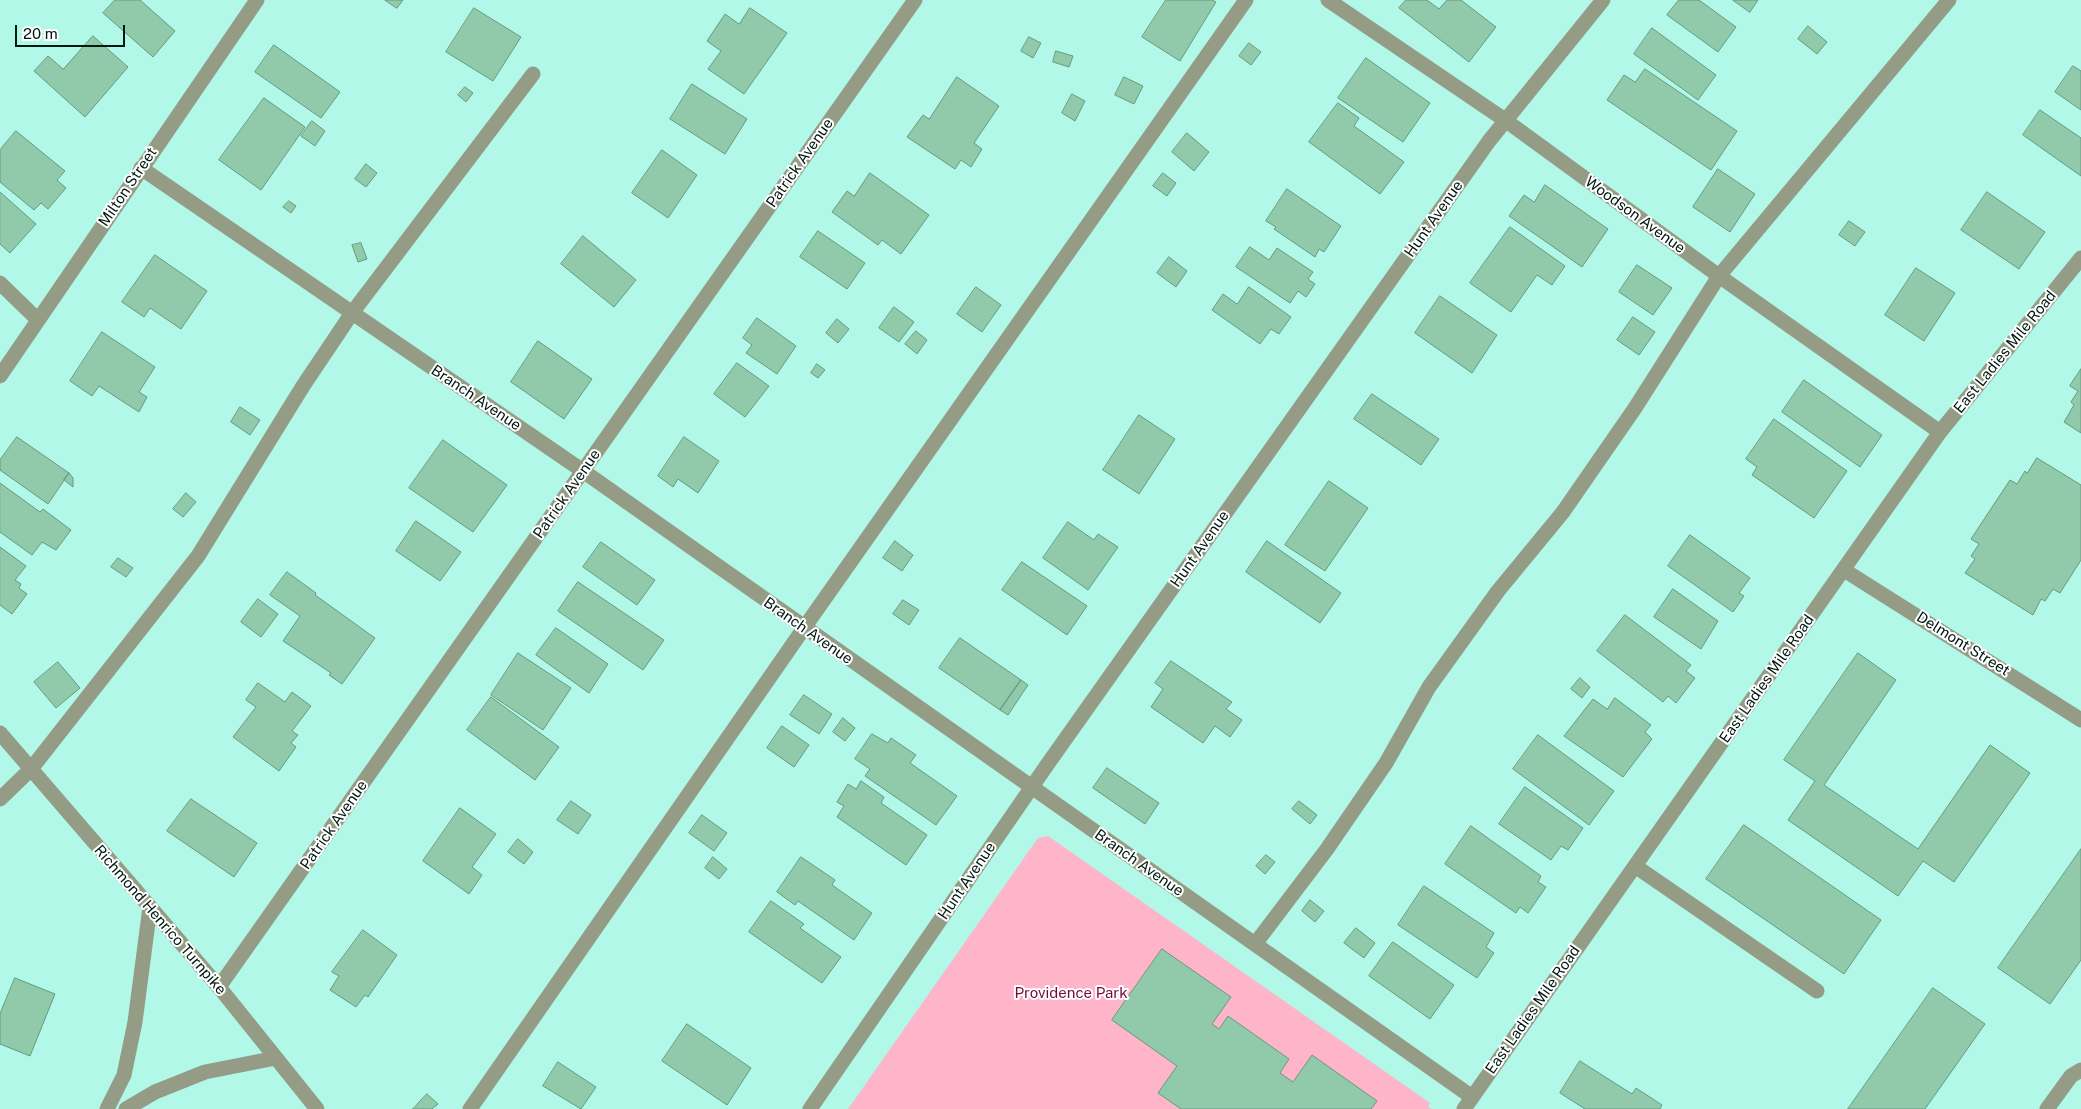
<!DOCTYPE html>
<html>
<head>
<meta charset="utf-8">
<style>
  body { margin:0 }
  #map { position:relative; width:2081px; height:1109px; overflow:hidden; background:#b1f8e9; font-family:"Public Sans",sans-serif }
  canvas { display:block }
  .scale { position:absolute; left:15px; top:25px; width:110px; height:22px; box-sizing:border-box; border:2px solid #001813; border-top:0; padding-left:6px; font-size:15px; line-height:18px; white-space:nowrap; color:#001813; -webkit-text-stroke:4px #fff; paint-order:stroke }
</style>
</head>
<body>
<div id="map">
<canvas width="2081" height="1109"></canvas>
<div class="scale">20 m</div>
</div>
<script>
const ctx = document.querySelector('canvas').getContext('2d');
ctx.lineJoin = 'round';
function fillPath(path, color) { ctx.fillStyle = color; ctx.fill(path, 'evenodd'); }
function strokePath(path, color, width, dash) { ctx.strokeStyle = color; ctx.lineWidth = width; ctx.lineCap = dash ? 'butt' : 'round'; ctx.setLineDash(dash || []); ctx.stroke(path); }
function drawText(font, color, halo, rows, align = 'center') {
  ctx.font = font + ' "Public Sans",sans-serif'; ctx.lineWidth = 4; ctx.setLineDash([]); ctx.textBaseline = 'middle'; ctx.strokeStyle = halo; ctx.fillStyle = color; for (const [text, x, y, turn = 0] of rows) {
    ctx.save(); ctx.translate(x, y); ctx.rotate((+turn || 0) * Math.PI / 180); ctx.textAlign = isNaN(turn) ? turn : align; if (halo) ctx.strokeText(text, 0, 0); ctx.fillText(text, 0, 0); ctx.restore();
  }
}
const green = new Path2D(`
  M 1048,836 L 1430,1103 L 1428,1107 L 1432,1109 L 848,1109 L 1038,838 Z`);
const building = new Path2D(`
  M 115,0 L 140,0 L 175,31 L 153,57 L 103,13 Z
  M 385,0 L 403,0 L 397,8 Z
  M 1166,0 L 1212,0 L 1216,2 L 1180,61 L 1142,37 Z
  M 1406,0 L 1427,0 L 1439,9 L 1447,0 L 1461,0 L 1496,27 L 1469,62 L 1399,8 Z
  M 1679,0 L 1699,0 L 1736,27 L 1718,52 L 1667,15 Z
  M 1733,0 L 1758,0 L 1750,12 Z
  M 474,8 L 521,37 L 493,81 L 446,52 Z
  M 750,8 L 787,33 L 744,94 L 708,69 L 721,51 L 707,41 L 725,14 L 739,24 Z
  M 1808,26 L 1827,42 L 1817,54 L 1798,39 Z
  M 1652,28 L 1716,75 L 1698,100 L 1634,54 Z
  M 93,36 L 128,67 L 85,117 L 34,71 L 48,56 L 63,69 Z
  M 1029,37 L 1041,43 L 1033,58 L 1021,51 Z
  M 1249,43 L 1261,52 L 1251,65 L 1239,56 Z
  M 274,45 L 340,92 L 321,118 L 255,72 Z
  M 1056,51 L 1073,56 L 1069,67 L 1053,62 Z
  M 1366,58 L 1430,103 L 1403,142 L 1338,98 Z
  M 2073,66 L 2081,71 L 2081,110 L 2055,92 Z
  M 1645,69 L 1737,131 L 1711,170 L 1607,100 L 1624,75 L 1635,82 Z
  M 957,77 L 999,106 L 974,143 L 982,149 L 971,167 L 961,160 L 955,169 L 907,137 L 923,115 L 929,119 Z
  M 1124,77 L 1143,86 L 1134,104 L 1115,95 Z
  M 692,84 L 747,119 L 725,154 L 670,119 Z
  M 465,87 L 473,93 L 466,102 L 458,95 Z
  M 1072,94 L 1085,101 L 1075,121 L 1062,113 Z
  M 264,98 L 305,127 L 261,190 L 219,160 Z
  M 1338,103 L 1359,118 L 1354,126 L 1404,162 L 1380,194 L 1309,142 Z
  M 2040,110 L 2081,138 L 2081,176 L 2023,135 Z
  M 312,121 L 325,131 L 315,146 L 301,136 Z
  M 16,131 L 65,171 L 57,180 L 66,188 L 48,209 L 41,203 L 34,210 L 0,182 L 0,150 Z
  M 1187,133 L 1209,152 L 1194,171 L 1172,152 Z
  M 662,150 L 697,175 L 668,218 L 632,193 Z
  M 366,164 L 377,173 L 366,187 L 355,179 Z
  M 1718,169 L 1755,194 L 1730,232 L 1693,207 Z
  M 870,173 L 929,215 L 901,254 L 882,240 L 878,245 L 832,212 L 847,191 L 854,196 Z
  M 1163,173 L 1176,183 L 1167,196 L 1153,186 Z
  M 1545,185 L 1608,229 L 1582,267 L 1509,216 L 1524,195 L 1534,202 Z
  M 1287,189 L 1341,226 L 1324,252 L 1319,249 L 1315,257 L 1274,229 L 1276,227 L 1266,221 Z
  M 0,192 L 36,224 L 10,253 L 0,244 Z
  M 1987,192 L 2045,232 L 2019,269 L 1961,230 Z
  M 289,201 L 296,206 L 291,213 L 283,207 Z
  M 1849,221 L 1865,232 L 1855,246 L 1839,235 Z
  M 1510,227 L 1565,266 L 1552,285 L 1537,275 L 1511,312 L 1470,283 Z
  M 818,231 L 865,263 L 847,289 L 800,257 Z
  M 583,236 L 636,280 L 614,307 L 561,264 Z
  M 361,243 L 367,259 L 358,262 L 352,245 Z
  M 1250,247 L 1269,260 L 1277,248 L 1313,272 L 1308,279 L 1315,284 L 1306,297 L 1298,291 L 1290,303 L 1236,267 Z
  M 155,255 L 207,291 L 181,329 L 150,308 L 144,317 L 122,302 Z
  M 1169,257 L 1187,271 L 1176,287 L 1157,273 Z
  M 1637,265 L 1672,288 L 1653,315 L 1619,292 Z
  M 1916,268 L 1955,293 L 1924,341 L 1885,315 Z
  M 976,287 L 1001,305 L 982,332 L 957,314 Z
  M 1249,287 L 1291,317 L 1279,334 L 1271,329 L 1260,344 L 1212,310 L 1223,294 L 1237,304 Z
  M 1440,296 L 1497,335 L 1472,373 L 1415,333 Z
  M 894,307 L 914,322 L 899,342 L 879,328 Z
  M 1633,317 L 1655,332 L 1639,355 L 1617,340 Z
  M 757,318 L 796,346 L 777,374 L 746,353 L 752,345 L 743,338 Z
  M 837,319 L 849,329 L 838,343 L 826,333 Z
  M 916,331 L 927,340 L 917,354 L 905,344 Z
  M 102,332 L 155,367 L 139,392 L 147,397 L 139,412 L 99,386 L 92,396 L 70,381 Z
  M 538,341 L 592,379 L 564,419 L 511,382 Z
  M 737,363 L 769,386 L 745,417 L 714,394 Z
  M 817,364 L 825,370 L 818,378 L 811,373 Z
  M 2081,369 L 2081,433 L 2064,422 L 2074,405 L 2071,402 L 2078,391 L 2070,386 Z
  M 1804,380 L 1882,435 L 1860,467 L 1782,412 Z
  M 1372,394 L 1439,439 L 1421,465 L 1354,419 Z
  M 240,407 L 260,420 L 250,435 L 231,422 Z
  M 1139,415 L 1175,439 L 1139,494 L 1103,470 Z
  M 1774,419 L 1847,471 L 1814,518 L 1752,475 L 1757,467 L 1746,459 Z
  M 17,437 L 69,473 L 48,504 L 0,470 L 0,460 Z
  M 684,437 L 719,461 L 698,493 L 678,479 L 673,487 L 658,476 Z
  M 443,440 L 507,485 L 473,532 L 409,488 Z
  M 2037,458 L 2081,485 L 2081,560 L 2060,593 L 2053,589 L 2045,601 L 2041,599 L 2033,615 L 1965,573 L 1975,559 L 1971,556 L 1979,544 L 1971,539 L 2010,480 L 2017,484 L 2025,471 L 2027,473 Z
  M 69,473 L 73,478 L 73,487 L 64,480 Z
  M 1329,481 L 1368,508 L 1325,571 L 1285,545 Z
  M 0,483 L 40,512 L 43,509 L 71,530 L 56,550 L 42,542 L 32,555 L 0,532 Z
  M 186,493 L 196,502 L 183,517 L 173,509 Z
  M 416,521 L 461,552 L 440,581 L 396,551 Z
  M 1068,522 L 1094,540 L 1098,534 L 1118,547 L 1088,590 L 1043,558 Z
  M 1690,535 L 1750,578 L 1739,593 L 1744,596 L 1733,612 L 1668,566 Z
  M 895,541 L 913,555 L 902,571 L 883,558 Z
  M 1267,541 L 1341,593 L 1320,623 L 1246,572 Z
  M 601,542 L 655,580 L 637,605 L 583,567 Z
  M 0,547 L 26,566 L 15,580 L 21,584 L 19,588 L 27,594 L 12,614 L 0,605 Z
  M 118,558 L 133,568 L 126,577 L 111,567 Z
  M 1022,562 L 1087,606 L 1067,635 L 1002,590 Z
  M 287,572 L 316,593 L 315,595 L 375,638 L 342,684 L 329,675 L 331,673 L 283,641 L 300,616 L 270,595 Z
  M 578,582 L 664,640 L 643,670 L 558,611 Z
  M 1673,589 L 1718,621 L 1701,649 L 1654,617 Z
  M 258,599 L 278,614 L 261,637 L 241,622 Z
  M 903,600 L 919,610 L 909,625 L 893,614 Z
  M 1625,615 L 1691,665 L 1686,671 L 1695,678 L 1676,703 L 1668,696 L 1663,702 L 1597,651 Z
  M 556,628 L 608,664 L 589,693 L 536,655 Z
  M 960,638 L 1021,680 L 1000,710 L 939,668 Z
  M 518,653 L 571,688 L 543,730 L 491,695 Z
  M 1858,653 L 1896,680 L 1824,785 L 1918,849 L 1990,745 L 2030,773 L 1954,882 L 1923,861 L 1898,896 L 1788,820 L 1815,781 L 1784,760 Z
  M 1171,661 L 1232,702 L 1226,709 L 1242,720 L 1230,737 L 1215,726 L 1203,743 L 1151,707 L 1163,689 L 1155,683 Z
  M 58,662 L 80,688 L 56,708 L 34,682 Z
  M 1580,678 L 1590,687 L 1582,698 L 1571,689 Z
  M 1021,680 L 1028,685 L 1008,715 L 1000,710 Z
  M 258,683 L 285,702 L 292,692 L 311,706 L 292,731 L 298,735 L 291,743 L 296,747 L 279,771 L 233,737 L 256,707 L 246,700 Z
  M 804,695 L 832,714 L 819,734 L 790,715 Z
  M 491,697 L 559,747 L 535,780 L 467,730 Z
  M 1615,698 L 1651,725 L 1645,732 L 1652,739 L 1623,777 L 1564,736 L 1593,699 L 1607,709 Z
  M 843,718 L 855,728 L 845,741 L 833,732 Z
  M 782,726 L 809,745 L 794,767 L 767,748 Z
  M 872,734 L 888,743 L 891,738 L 916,755 L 910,763 L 957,796 L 936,825 L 865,776 L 870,769 L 855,759 Z
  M 1538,735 L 1614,791 L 1589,825 L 1513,769 Z
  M 1107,768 L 1159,803 L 1145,824 L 1093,788 Z
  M 861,781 L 884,797 L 881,803 L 927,835 L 906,865 L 837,817 L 844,806 L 837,802 L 848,784 L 856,789 Z
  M 1525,787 L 1583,828 L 1568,850 L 1561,846 L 1551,860 L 1499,824 Z
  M 191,799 L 257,843 L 234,877 L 167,831 Z
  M 571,801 L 591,815 L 578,834 L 557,820 Z
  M 1299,801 L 1317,815 L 1310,824 L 1292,809 Z
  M 460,808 L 496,834 L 472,867 L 482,875 L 469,894 L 423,861 Z
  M 702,815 L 727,833 L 714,851 L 689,833 Z
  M 1744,825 L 1881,920 L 1844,974 L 1706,879 Z
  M 1471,826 L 1541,876 L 1538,882 L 1546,887 L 1528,913 L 1520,907 L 1516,913 L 1445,864 Z
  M 518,839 L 533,852 L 524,864 L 508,852 Z
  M 2081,849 L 2081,960 L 2050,1004 L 1998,968 Z
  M 1266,855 L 1275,862 L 1265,874 L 1256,866 Z
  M 713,857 L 727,869 L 719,879 L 705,868 Z
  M 801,857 L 835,880 L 832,885 L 872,913 L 854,940 L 798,901 L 795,905 L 777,892 Z
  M 1424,886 L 1494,933 L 1486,947 L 1494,953 L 1477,978 L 1398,925 Z
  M 1310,900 L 1324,911 L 1315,922 L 1302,911 Z
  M 771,901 L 804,924 L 800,928 L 841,957 L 822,983 L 749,932 Z
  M 1356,928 L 1375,943 L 1364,958 L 1344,943 Z
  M 363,930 L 397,955 L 368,997 L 365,995 L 356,1007 L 330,990 L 339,976 L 332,972 Z
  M 1393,942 L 1454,985 L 1430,1019 L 1369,976 Z
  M 1162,949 L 1231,997 L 1212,1024 L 1219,1029 L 1228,1016 L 1289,1059 L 1280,1073 L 1293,1082 L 1312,1055 L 1377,1101 L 1371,1109 L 1181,1109 L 1158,1093 L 1177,1066 L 1112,1020 Z
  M 15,978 L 55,994 L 30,1056 L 0,1044 L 0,1014 Z
  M 1933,988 L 1985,1024 L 1925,1109 L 1848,1109 Z
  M 687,1024 L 751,1068 L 727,1105 L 662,1061 Z
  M 1580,1061 L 1632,1094 L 1636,1088 L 1662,1105 L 1660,1109 L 1585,1109 L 1560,1093 Z
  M 558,1062 L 596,1087 L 581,1109 L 543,1086 Z
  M 427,1094 L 438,1104 L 432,1109 L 413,1109 Z`);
const minor = new Path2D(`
  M 1328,0 L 1505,120 L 1719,276 L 1940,432
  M 141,168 L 583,471 L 1472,1097
  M 0,283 L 38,320
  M 0,376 L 257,0
  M 1844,570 L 2081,720
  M 0,733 L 219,987 L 317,1109
  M 0,799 L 31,769 L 198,556 L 303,386 L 352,313 L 533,74
  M 1635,866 L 1817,991
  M 1255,944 L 1327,849 L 1386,763 L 1429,687 L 1498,591 L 1563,512 L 1635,408 L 1719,276 L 1949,0
  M 219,987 L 915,0
  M 107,1109 L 124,1075 L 135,1022 L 150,907
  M 126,1109 L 155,1092 L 205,1072 L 276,1058
  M 470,1109 L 804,628 L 1246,0
  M 810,1109 L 1047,765 L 1489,141 L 1603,0
  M 1464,1109 L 1940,432 L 2081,258
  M 2047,1109 L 2071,1076 L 2081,1070`);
const streetNames = [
  ["Patrick Avenue",800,163,-55],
  ["Milton Street",128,187,-56],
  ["Woodson Avenue",1635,215,36],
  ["Hunt Avenue",1434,219,-55],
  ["East Ladies Mile Road",2005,352,-51],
  ["Branch Avenue",476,398,34],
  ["Patrick Avenue",567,494,-55],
  ["Hunt Avenue",1200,549,-55],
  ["Branch Avenue",808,631,35],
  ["Delmont Street",1963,644,32],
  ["East Ladies Mile Road",1767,679,-55],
  ["Patrick Avenue",334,825,-55],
  ["Branch Avenue",1139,863,35],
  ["Hunt Avenue",967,881,-56],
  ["Richmond Henrico Turnpike",160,920,49],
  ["East Ladies Mile Road",1533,1010,-55]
];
const parkNames = [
  ["Providence Park",1071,993]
];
fillPath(green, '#feb4c9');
fillPath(building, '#91c9ab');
strokePath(building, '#649b7e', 1);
strokePath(minor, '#959c85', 15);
drawText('15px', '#001813', '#fff', streetNames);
drawText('15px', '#750b3c', '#fff', parkNames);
</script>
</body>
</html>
